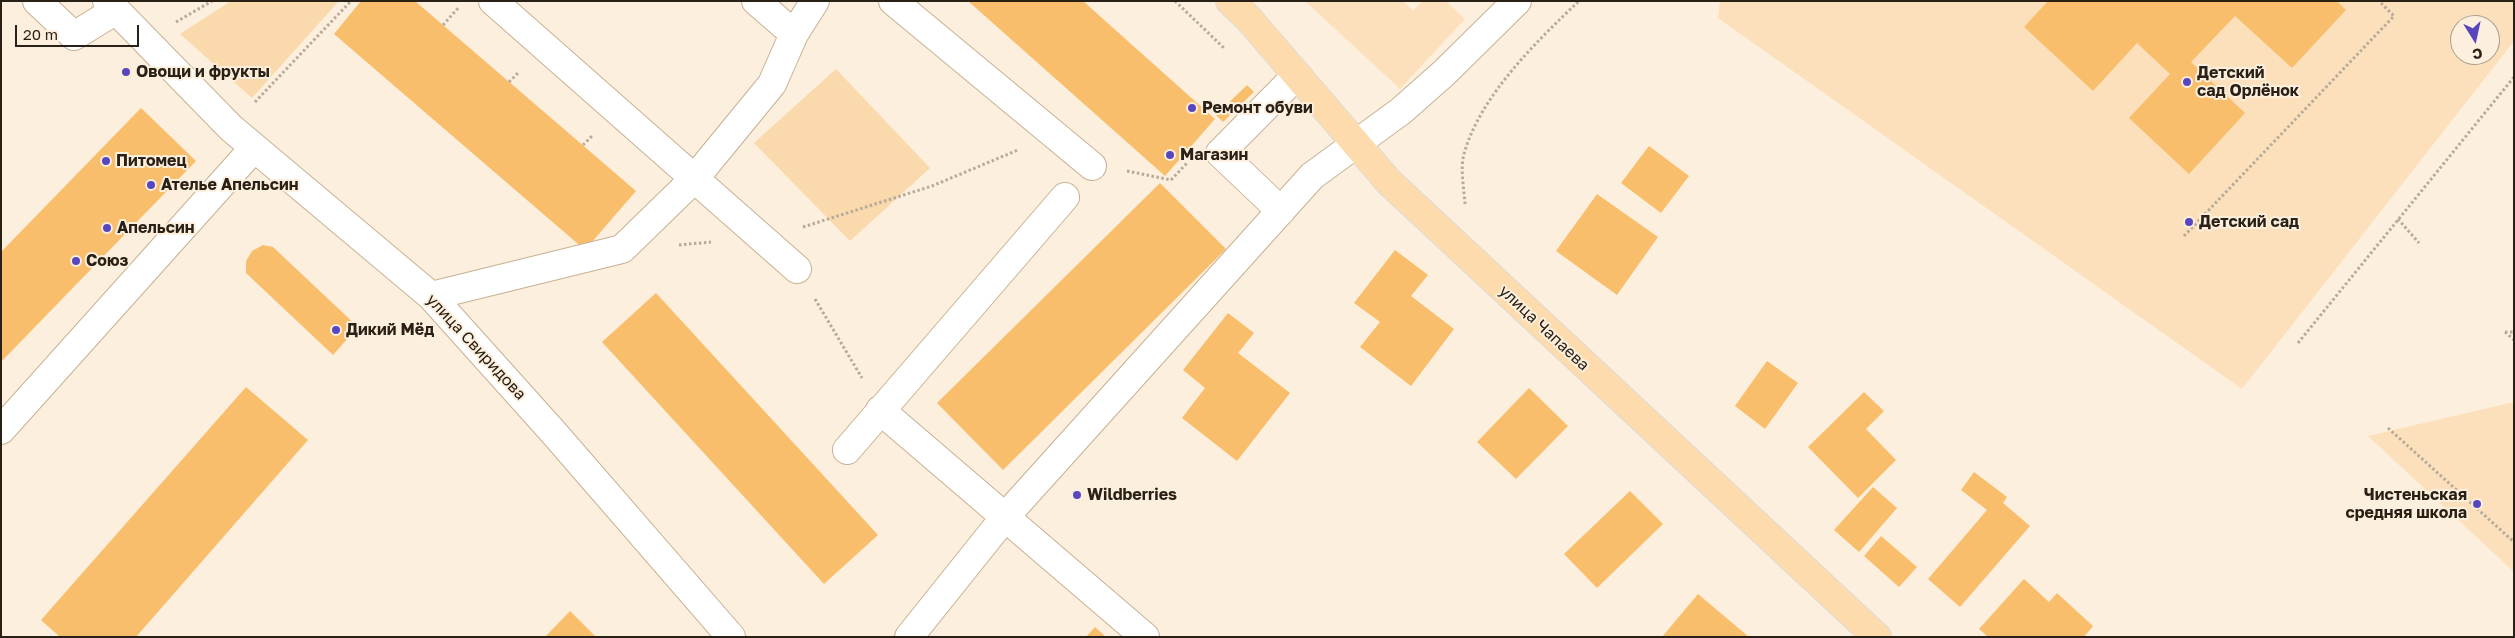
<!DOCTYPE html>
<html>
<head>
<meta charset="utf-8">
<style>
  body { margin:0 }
  #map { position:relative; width:2515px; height:638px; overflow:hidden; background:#fdefdd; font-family:"Golos Text",sans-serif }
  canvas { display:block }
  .frame { position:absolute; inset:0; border:2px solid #2a2116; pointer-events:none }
  .north { position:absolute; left:2450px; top:15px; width:50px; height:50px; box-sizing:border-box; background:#fdefdd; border:1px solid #a99d8d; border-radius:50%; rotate:170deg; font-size:14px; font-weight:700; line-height:20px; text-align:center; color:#2a2116 }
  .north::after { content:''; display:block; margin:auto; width:18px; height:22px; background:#5846be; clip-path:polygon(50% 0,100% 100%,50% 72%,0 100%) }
  .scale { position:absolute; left:15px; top:25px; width:124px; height:22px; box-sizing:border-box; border:2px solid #2a2116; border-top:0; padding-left:6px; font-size:15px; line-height:18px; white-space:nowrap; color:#2a2116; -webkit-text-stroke:4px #fdefdd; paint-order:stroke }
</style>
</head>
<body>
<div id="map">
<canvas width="2515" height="638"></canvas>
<div class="frame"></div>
<div class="north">С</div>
<div class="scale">20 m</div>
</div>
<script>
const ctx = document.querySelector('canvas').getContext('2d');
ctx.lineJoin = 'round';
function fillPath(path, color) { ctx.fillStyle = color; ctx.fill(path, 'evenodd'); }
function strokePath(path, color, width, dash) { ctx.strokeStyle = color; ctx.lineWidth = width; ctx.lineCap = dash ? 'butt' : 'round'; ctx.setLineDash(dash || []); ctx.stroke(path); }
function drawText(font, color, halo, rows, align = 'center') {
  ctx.font = font + ' "Golos Text",sans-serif'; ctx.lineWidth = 4; ctx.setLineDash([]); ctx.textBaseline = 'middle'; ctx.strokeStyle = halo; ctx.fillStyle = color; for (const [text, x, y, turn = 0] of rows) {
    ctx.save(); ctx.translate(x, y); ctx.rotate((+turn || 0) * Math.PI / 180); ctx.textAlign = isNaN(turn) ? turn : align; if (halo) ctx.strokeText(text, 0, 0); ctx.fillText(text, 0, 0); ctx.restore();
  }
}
const built = new Path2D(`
  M 1305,1 L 1403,1 L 1413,11 L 1422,1 L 1446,1 L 1465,19 L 1400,89 Z
  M 1720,1 L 2514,1 L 2514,41 L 2242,389 L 1718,18 ZM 2460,25 L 2490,25 L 2490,55 L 2460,55 Z
  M 2514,402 L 2514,572 L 2368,436 Z`);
const green = new Path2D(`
  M 231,1 L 339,1 L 252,98 L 180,34 Z
  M 836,69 L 930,168 L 850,241 L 754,143 Z`);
const building = new Path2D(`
  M 361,1 L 415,1 L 636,191 L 585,250 L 334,34 Z
  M 968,1 L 1083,1 L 1215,119 L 1165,176 Z
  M 2048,1 L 2337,1 L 2346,10 L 2292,68 L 2235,16 L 2191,62 L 2245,113 L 2189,174 L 2129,118 L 2170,74 L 2137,43 L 2093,91 L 2024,27 Z
  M 1247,85 L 1254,92 L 1223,122 L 1216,115 Z
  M 141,108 L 196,161 L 1,362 L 1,252 Z
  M 1649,146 L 1689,176 L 1661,213 L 1621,183 Z
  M 1160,183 L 1226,249 L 1003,470 L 937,403 Z
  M 1597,194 L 1658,237 L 1617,295 L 1556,251 Z
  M 263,245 L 273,247 L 358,327 L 333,355 L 246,273 L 246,261 L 252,251 Z
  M 1395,250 L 1428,275 L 1411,296 L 1454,329 L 1411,386 L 1360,347 L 1380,322 L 1354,303 Z
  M 656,293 L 878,535 L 824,584 L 602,342 Z
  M 1228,313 L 1254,333 L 1238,353 L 1290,393 L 1237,461 L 1182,418 L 1205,388 L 1183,370 Z
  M 1767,361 L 1798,383 L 1765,429 L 1735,406 Z
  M 246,387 L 308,440 L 136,637 L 60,637 L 41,620 Z
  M 1529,388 L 1568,426 L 1516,479 L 1477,442 Z
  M 1864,392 L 1884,411 L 1866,429 L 1896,460 L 1858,498 L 1808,447 Z
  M 1974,472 L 2007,497 L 2003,503 L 2030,526 L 1960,607 L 1928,579 L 1987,510 L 1961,490 Z
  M 1873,487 L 1897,508 L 1859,552 L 1834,530 Z
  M 1630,491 L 1663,524 L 1597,588 L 1564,554 Z
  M 1881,536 L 1917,567 L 1899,587 L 1864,556 Z
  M 2024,579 L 2049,602 L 2057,593 L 2093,626 L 2084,637 L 1988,637 L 1979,629 Z
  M 1698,594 L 1749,637 L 1662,637 Z
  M 570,611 L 596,637 L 545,637 Z
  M 1095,627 L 1106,637 L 1086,637 Z`);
const path = new Path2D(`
  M 1175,1 L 1225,49
  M 176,22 L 212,1
  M 443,25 L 459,7
  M 509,82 L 519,72
  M 255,102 L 351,1
  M 583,145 L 592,136
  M 1127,171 L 1171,180 L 1188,162
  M 1465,204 C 1464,189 1460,168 1464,154 C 1480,96 1536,42 1579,1
  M 2398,219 L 2419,243
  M 803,227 L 932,186 L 1018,150
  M 2184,236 L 2394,16 L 2379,1
  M 679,245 L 711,242
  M 815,299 L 862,378
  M 2505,332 L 2514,340
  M 2505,332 L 2514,332
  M 2298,343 L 2514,77
  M 2388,428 L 2514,542`);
const minor = new Path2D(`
  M 37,1 L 74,36 L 116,10
  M 107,1 L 231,128 L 431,296 L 554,433 L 731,637
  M 493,1 L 797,269
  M 756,1 L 794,34 L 815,1
  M 893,1 L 1092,166
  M 1281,211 L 1220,153 L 1297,75
  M 431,296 L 622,249 L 695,178 L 772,84 L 794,34
  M 880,410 L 1145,637
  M 1,430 L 254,148
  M 847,450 L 1065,197
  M 909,637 L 1005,517 L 1312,176 L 1401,111 L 1444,73 L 1517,1`);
const major = new Path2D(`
  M 1230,1 L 1248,18 L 1389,182 L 1877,637`);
const markers = [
  [126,72,5,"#5846be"],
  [2187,82,5,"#5846be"],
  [1192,108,5,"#5846be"],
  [1170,155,5,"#5846be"],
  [106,161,5,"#5846be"],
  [151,185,5,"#5846be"],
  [2189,222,5,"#5846be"],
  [107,228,5,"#5846be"],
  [76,261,5,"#5846be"],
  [336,330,5,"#5846be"],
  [1077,495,5,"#5846be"],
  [2477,504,5,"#5846be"]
];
const poiNames = [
  ["Овощи и фрукты",136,72],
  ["Детский",2197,73],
  ["сад Орлёнок",2197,91],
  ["Ремонт обуви",1202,108],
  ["Магазин",1180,155],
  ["Питомец",116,161],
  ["Ателье Апельсин",161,185],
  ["Детский сад",2199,222],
  ["Апельсин",117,228],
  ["Cоюз",86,261],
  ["Дикий Мёд",346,330],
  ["Wildberries",1087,495],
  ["Чистеньская",2467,495,"right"],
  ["средняя школа",2467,513,"right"]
];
const streetNames = [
  ["улица Чапаева",1544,328,43],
  ["улица Свиридова",476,347,47]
];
fillPath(built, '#fce0bb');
fillPath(green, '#fad9ad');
fillPath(building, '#f9be6b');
strokePath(minor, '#c7b194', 30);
strokePath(major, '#dddbda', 30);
strokePath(path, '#b6aa9a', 3, [2.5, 2.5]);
strokePath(minor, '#fff', 28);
strokePath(major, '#fddbac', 28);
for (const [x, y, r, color] of markers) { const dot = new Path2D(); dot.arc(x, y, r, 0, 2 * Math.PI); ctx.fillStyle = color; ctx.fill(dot); strokePath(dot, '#fdefdd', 2); }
drawText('bold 16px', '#2a2116', '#fdefdd', poiNames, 'left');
drawText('16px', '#2a2116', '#fdefdd', streetNames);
</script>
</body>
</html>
